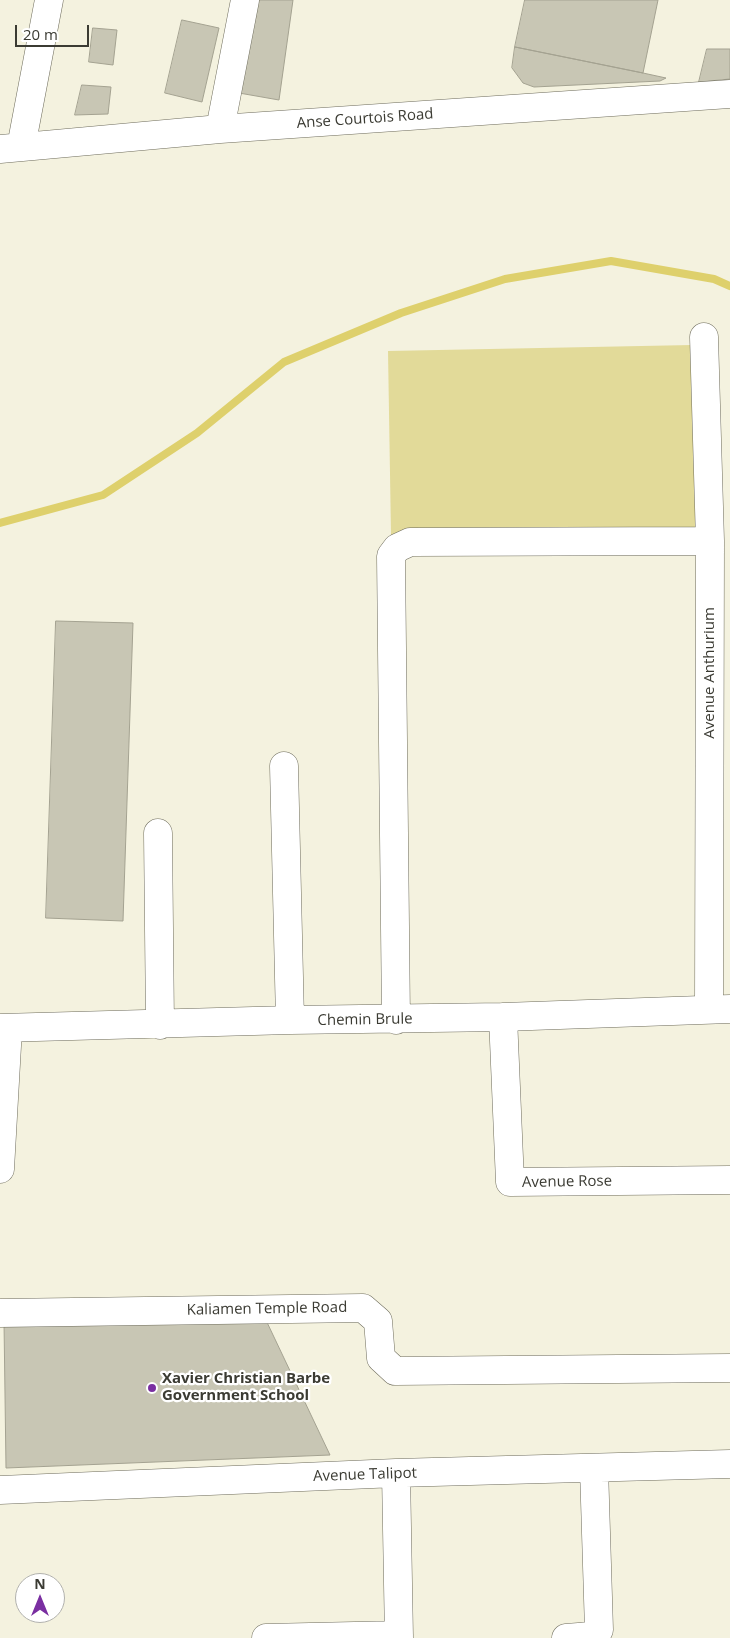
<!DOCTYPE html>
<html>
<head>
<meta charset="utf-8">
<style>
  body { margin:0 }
  #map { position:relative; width:730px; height:1638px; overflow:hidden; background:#f4f2df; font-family:"Open Sans",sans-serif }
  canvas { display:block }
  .north { position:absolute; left:15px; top:1573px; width:50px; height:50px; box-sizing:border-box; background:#fff; border:1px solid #b1b1ad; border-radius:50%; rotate:0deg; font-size:14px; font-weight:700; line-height:20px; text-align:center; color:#3b3b33 }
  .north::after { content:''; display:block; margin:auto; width:18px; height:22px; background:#7a2fa1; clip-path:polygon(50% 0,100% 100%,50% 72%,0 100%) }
  .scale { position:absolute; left:15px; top:25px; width:74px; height:22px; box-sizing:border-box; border:2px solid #3b3b33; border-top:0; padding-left:6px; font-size:15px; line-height:18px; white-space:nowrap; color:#3b3b33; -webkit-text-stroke:4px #fff; paint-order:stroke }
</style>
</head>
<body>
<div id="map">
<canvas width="730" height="1638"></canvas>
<div class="north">N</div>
<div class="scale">20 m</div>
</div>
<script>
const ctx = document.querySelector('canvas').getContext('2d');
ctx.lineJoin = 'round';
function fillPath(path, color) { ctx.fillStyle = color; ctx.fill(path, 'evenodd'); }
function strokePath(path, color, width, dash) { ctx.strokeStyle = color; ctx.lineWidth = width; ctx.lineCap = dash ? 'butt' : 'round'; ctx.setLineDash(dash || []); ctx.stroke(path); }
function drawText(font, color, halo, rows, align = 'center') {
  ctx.font = font + ' "Open Sans",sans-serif'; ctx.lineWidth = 4.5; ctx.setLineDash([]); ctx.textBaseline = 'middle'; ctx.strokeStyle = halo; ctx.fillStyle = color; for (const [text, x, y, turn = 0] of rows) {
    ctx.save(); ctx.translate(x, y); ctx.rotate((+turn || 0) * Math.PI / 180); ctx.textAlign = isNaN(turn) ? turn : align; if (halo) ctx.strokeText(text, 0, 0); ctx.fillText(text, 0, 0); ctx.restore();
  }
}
const green = new Path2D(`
  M 692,345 L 696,530 L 391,535 L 388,351 Z`);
const stream = new Path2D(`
  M 0,523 L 103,495 L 197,433 L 284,362 L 401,313 L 505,279 L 611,261 L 714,279 L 730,286`);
const building = new Path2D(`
  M 253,0 L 293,0 L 279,100 L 239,93 Z
  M 525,0 L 658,0 L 643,73 L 515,47 Z
  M 182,20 L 219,28 L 202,102 L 165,93 Z
  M 93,28 L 117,30 L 113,65 L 89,62 Z
  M 515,47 L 643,73 L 666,78 L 660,81 L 534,87 L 523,83 L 512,68 Z
  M 707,49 L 730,49 L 730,79 L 699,82 Z
  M 82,85 L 111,87 L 108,114 L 75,115 Z
  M 56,621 L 133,623 L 123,921 L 46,918 Z
  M 264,1316 L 330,1455 L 6,1468 L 4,1321 Z`);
const minor = new Path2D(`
  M 220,129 L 245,0
  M 21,147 L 49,0
  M 0,149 L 220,129 L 730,94
  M 704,337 L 710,541 L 709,1009
  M 284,766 L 290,1020
  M 158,833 L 160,1025
  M 503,1017 L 510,1182 L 730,1180
  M 396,1020 L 391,556 L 397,548 L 410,542 L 710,541
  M 0,1028 L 290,1020 L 503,1017 L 730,1009
  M 0,1169 L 8,1028
  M 0,1313 L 363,1308 L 378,1321 L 381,1358 L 395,1371 L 730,1368
  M 396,1473 L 399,1638
  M 0,1490 L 396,1473 L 730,1464
  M 266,1638 L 399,1635
  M 566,1638 L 592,1636 L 599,1630 L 594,1468`);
const markers = [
  [152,1388,5,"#7a2fa1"]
];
const streetNames = [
  ["Anse Courtois Road",365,119,-4],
  ["Avenue Anthurium",710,673,-90],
  ["Chemin Brule",365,1020,-1],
  ["Avenue Rose",567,1182,-1],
  ["Kaliamen Temple Road",267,1309,-1],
  ["Avenue Talipot",365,1475,-2]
];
const poiNames = [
  ["Xavier Christian Barbe",162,1379],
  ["Government School",162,1396]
];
fillPath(green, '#e2da99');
strokePath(stream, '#ded06c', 8);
fillPath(building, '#c8c6b4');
strokePath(building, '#a4a291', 1);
strokePath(minor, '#6e6c5c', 29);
strokePath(minor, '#fff', 28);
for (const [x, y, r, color] of markers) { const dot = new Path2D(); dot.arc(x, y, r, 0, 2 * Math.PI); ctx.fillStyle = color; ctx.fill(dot); strokePath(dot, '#fff', 2); }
drawText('15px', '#3b3b33', '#fff', streetNames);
drawText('bold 15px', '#3b3b33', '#fff', poiNames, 'left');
</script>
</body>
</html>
